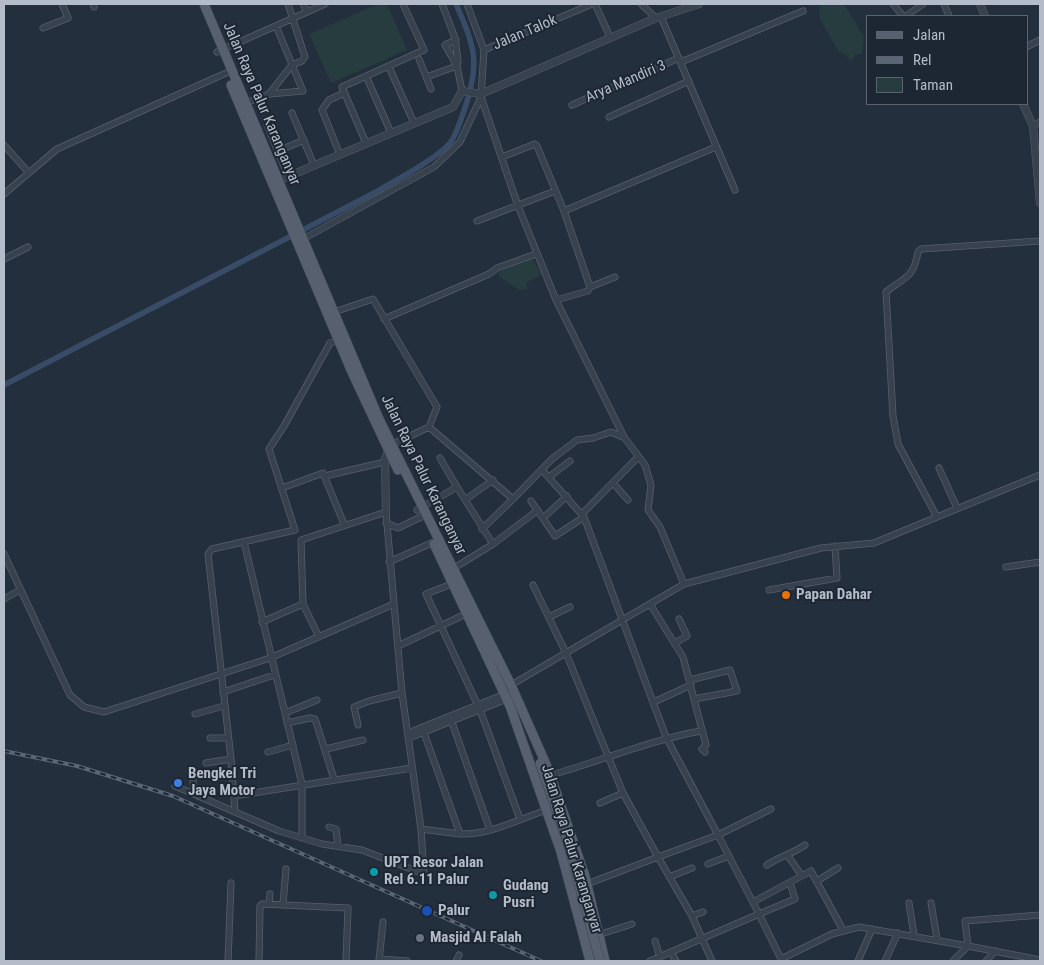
<!DOCTYPE html>
<html>
<head>
<meta charset="utf-8">
<style>
  body { margin:0 }
  #map { position:relative; width:1044px; height:965px; overflow:hidden; background:#242f3e; font-family:"Roboto Condensed",sans-serif }
  canvas { display:block }
  .frame { position:absolute; inset:0; border:5px solid #b4bcc9; pointer-events:none }
  .legend { position:absolute; left:866px; top:15px; width:162px; height:90px; box-sizing:border-box; background:#1d2633; border:1px solid #59626f; margin:0; padding:6px 9px; list-style:none; font-size:15px; color:#b4bcc9 }
  .legend li { display:flex; align-items:center; gap:10px; height:25px }
  .legend b { width:25px; border:1px solid #59626f }
</style>
</head>
<body>
<div id="map">
<canvas width="1044" height="965"></canvas>
<div class="frame"></div>
<ul class="legend">
<li><b style="height:6px;background:#56606e"></b>Jalan</li>
<li><b style="height:6px;background:#5a6575"></b>Rel</li>
<li><b style="height:14px;background:#263c3f"></b>Taman</li>
</ul>
</div>
<script>
const ctx = document.querySelector('canvas').getContext('2d');
ctx.lineJoin = 'round';
function fillPath(path, color) { ctx.fillStyle = color; ctx.fill(path, 'evenodd'); }
function strokePath(path, color, width, dash) { ctx.strokeStyle = color; ctx.lineWidth = width; ctx.lineCap = dash ? 'butt' : 'round'; ctx.setLineDash(dash || []); ctx.stroke(path); }
function drawText(font, color, halo, rows, align = 'center') {
  ctx.font = font + ' "Roboto Condensed",sans-serif'; ctx.lineWidth = 4; ctx.setLineDash([]); ctx.textBaseline = 'middle'; ctx.strokeStyle = halo; ctx.fillStyle = color; for (const [text, x, y, turn = 0] of rows) {
    ctx.save(); ctx.translate(x, y); ctx.rotate((+turn || 0) * Math.PI / 180); ctx.textAlign = isNaN(turn) ? turn : align; if (halo) ctx.strokeText(text, 0, 0); ctx.fillText(text, 0, 0); ctx.restore();
  }
}
const green = new Path2D(`
  M 378,4 L 387,4 L 407,50 L 331,83 L 309,34 Z
  M 819,4 L 844,4 L 864,37 L 862,54 L 855,55 L 851,61 L 845,54 L 839,52 L 820,19 Z
  M 533,259 L 541,275 L 527,282 L 527,289 L 519,290 L 498,276 L 500,271 Z`);
const canal = new Path2D(`
  M 4,385 L 376,192 C 396,180 435,160 450,143 C 457,134 460,121 464,111 C 480,64 476,49 456,4`);
const minor = new Path2D(`
  M 93,4 L 94,7
  M 303,4 L 307,12
  M 442,4 L 455,38 L 458,61 L 457,66 L 462,91
  M 467,4 L 484,50 L 481,97 L 518,206 L 556,300 L 588,291 L 590,287 L 564,211 L 537,146 L 535,144 L 502,157
  M 595,4 L 610,37
  M 641,4 L 656,18
  M 893,4 L 903,16
  M 944,4 L 949,16
  M 906,16 L 923,4
  M 661,17 L 735,190
  M 43,28 L 68,18 L 62,4
  M 1028,46 L 1040,40
  M 484,50 L 592,4
  M 217,52 L 325,4
  M 419,59 L 431,89
  M 681,62 L 803,11
  M 389,67 L 414,123
  M 366,76 L 391,133
  M 426,77 L 457,66 L 445,45 L 456,40
  M 269,94 L 292,65 L 302,61 L 305,57 L 288,4
  M 243,104 L 269,94 L 303,91 L 276,26
  M 572,105 L 679,58
  M 292,113 L 314,165
  M 609,117 L 689,81
  M 267,125 L 288,176
  M 1033,126 L 1040,122
  M 366,143 L 342,87 L 424,50 L 403,4
  M 4,145 L 29,173
  M 278,151 L 304,140
  M 340,155 L 322,110 L 329,100 L 344,93
  M 4,194 L 57,149 L 226,73
  M 564,211 L 716,147
  M 477,221 L 555,191
  M 303,239 L 434,167 L 460,142 L 481,97
  M 4,259 L 28,247
  M 590,287 L 615,277
  M 556,300 L 624,437 L 645,465 L 651,485 L 648,510 L 660,527 L 684,584
  M 331,313 L 373,299 L 437,407 L 429,427 L 393,444
  M 384,319 L 489,274 L 497,268 L 536,254
  M 429,427 L 513,499 L 552,459 L 577,440 L 593,438 L 611,432 L 623,437
  M 440,458 L 457,487
  M 939,468 L 957,508
  M 542,470 L 584,517 L 666,737 L 718,835 L 771,809
  M 325,476 L 385,462
  M 549,477 L 570,461
  M 613,483 L 628,500
  M 282,488 L 323,473 L 344,524
  M 465,500 L 493,480
  M 531,501 L 555,536 L 584,517
  M 417,510 L 457,487 L 493,544
  M 582,514 L 638,457
  M 937,517 L 1040,475
  M 543,518 L 567,496
  M 386,523 L 398,528 L 425,515
  M 482,529 L 513,499
  M 244,542 L 302,784 L 302,838
  M 4,554 L 70,695 L 84,707 L 104,712 L 270,658 L 394,604 L 386,512 L 301,540 L 303,604 L 319,637
  M 389,562 L 436,541
  M 1006,567 L 1040,562
  M 451,570 L 493,544 L 538,510
  M 454,583 L 426,594 L 480,710 L 520,819
  M 533,585 L 566,653 L 623,793 L 658,857 L 587,884
  M 769,590 L 837,578 L 835,546
  M 4,599 L 20,590
  M 650,604 L 683,657 L 706,745 L 702,749 L 705,752
  M 549,617 L 570,607
  M 262,622 L 303,604
  M 675,643 L 687,636 L 679,619
  M 398,646 L 468,613
  M 690,680 L 730,670 L 737,691 L 694,699
  M 511,685 L 684,584 L 821,548 L 874,543 L 937,517 L 898,444 L 893,416 L 886,292 C 905,276 913,280 918,252 L 921,249 L 1040,241
  M 223,692 L 274,675
  M 654,702 L 691,685
  M 285,713 L 317,700
  M 195,714 L 224,706
  M 450,717 L 490,830
  M 287,723 L 310,718 L 315,719 L 334,779
  M 358,725 L 354,707 L 369,701 L 402,693
  M 408,733 L 505,694
  M 424,733 L 460,834 C 490,835 519,819 547,810
  M 210,738 L 228,738
  M 409,738 L 507,699
  M 326,749 L 363,740
  M 268,752 L 293,745
  M 206,763 L 231,759
  M 551,775 C 601,761 650,740 701,731
  M 193,779 L 194,794
  M 175,786 L 279,831 L 322,844 L 362,850 L 424,874 L 421,829 L 402,693 L 394,604
  M 234,796 L 412,768
  M 600,803 L 623,793
  M 235,811 L 231,759 L 208,554 L 212,549 L 295,530 L 269,449 L 284,426 L 330,343 L 340,340
  M 329,827 L 336,829 L 338,846
  M 421,829 L 460,834
  M 788,856 L 802,876
  M 708,864 L 729,856
  M 767,865 C 781,856 792,854 805,845
  M 669,877 L 692,868
  M 817,881 L 838,868
  M 753,902 L 811,871 L 843,930
  M 909,903 L 914,935
  M 931,903 L 937,939
  M 269,904 L 270,894
  M 283,904 L 286,869
  M 1040,915 L 965,921 L 968,946 L 1040,960
  M 692,916 L 703,912
  M 598,935 L 632,924
  M 655,941 L 660,957
  M 671,952 L 676,961
  M 379,959 L 407,961
  M 781,959 L 832,934 L 859,927 L 968,946 L 953,961
  M 228,961 L 231,883
  M 259,961 L 260,906 L 262,904 L 348,908 L 346,961
  M 379,961 L 383,922
  M 456,961 L 459,955
  M 650,961 L 759,914 L 782,961
  M 712,961 L 692,916 L 658,857 L 718,835 L 759,914 L 795,899 L 790,883
  M 858,961 L 872,929
  M 885,961 L 898,933
  M 986,961 L 995,951`);
const tertiary = new Path2D(`
  M 980,4 L 985,16
  M 1023,104 L 1033,126 L 1040,203
  M 275,182 L 453,107 L 462,91 L 481,94 L 656,18 L 699,4
  M 386,512 L 385,459 L 389,448`);
const primary = new Path2D(`
  M 204,4 L 379,419 L 511,685 L 549,771 L 585,876 L 605,961
  M 231,85 L 351,370 L 398,470
  M 434,544 L 510,706 L 561,852 L 590,961`);
const rail = new Path2D(`
  M 4,751 L 77,766 L 173,796 L 541,961`);
const primaryBridge = new Path2D(`
  M 540,763 L 566,836 L 600,961`);
const markers = [
  [786,595,5,"#e8710a"],
  [178,783,5,"#3f7fe0"],
  [374,872,5,"#0f9aa8"],
  [493,895,5,"#0f9aa8"],
  [427,911,6,"#1a4fb4"],
  [420,938,5,"#6b7280"]
];
const streetNames = [
  ["Jalan Talok",525,33,-23],
  ["Arya Mandiri 3",626,82,-23],
  ["Jalan Raya Palur Karanganyar",261,104,67],
  ["Jalan Raya Palur Karanganyar",423,475,64],
  ["Jalan Raya Palur Karanganyar",571,849,73]
];
const poiNames = [
  ["Papan Dahar",796,595],
  ["Bengkel Tri",188,774],
  ["Jaya Motor",188,791],
  ["UPT Resor Jalan",384,863],
  ["Rel 6.11 Palur",384,880],
  ["Gudang",503,886],
  ["Pusri",503,903],
  ["Palur",438,911],
  ["Masjid Al Falah",430,938]
];
fillPath(green, '#263c3f');
strokePath(canal, '#394c67', 5.5);
strokePath(minor, '#565f6c', 7);
strokePath(tertiary, '#565f6c', 8);
strokePath(primary, '#414a57', 10);
strokePath(minor, '#38414e', 5.5);
strokePath(tertiary, '#38414e', 7);
strokePath(primary, '#56606e', 9);
strokePath(rail, '#5a6575', 4);
strokePath(rail, '#1d2633', 2, [5.5]);
strokePath(primaryBridge, '#414a57', 10, []);
strokePath(primaryBridge, '#56606e', 9);
for (const [x, y, r, color] of markers) { const dot = new Path2D(); dot.arc(x, y, r, 0, 2 * Math.PI); ctx.fillStyle = color; ctx.fill(dot); strokePath(dot, '#1d2633', 2); }
drawText('15px', '#b4bcc9', '#1d2633', streetNames);
drawText('bold 15px', '#b4bcc9', '#1d2633', poiNames, 'left');
</script>
</body>
</html>
